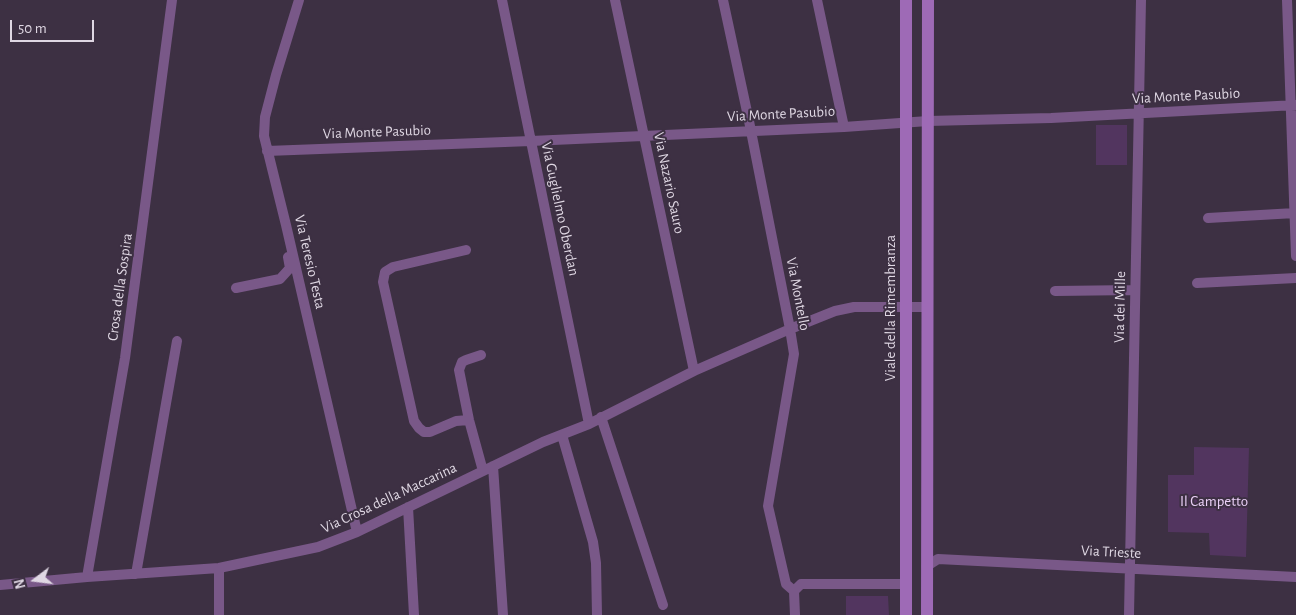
<!DOCTYPE html>
<html>
<head>
<meta charset="utf-8">
<style>
  body { margin:0 }
  #map { position:relative; width:1296px; height:615px; overflow:hidden; background:#3d3043; font-family:"Alegreya Sans",sans-serif }
  canvas { display:block }
  .north { position:absolute; left:10px; top:555px; width:50px; height:50px; -webkit-text-stroke:4px #3d3043; paint-order:stroke; rotate:255deg; font-size:14px; font-weight:700; line-height:20px; text-align:center; color:#dfd7e3 }
  .north::after { content:''; display:block; margin:auto; width:18px; height:22px; background:#dfd7e3; clip-path:polygon(50% 0,100% 100%,50% 72%,0 100%) }
  .scale { position:absolute; left:10px; top:20px; width:84px; height:22px; box-sizing:border-box; border:2px solid #dfd7e3; border-top:0; padding-left:6px; font-size:15px; line-height:18px; white-space:nowrap; color:#dfd7e3; -webkit-text-stroke:4px #3d3043; paint-order:stroke }
</style>
</head>
<body>
<div id="map">
<canvas width="1296" height="615"></canvas>
<div class="north">N</div>
<div class="scale">50 m</div>
</div>
<script>
const ctx = document.querySelector('canvas').getContext('2d');
ctx.lineJoin = 'round';
function fillPath(path, color) { ctx.fillStyle = color; ctx.fill(path, 'evenodd'); }
function strokePath(path, color, width, dash) { ctx.strokeStyle = color; ctx.lineWidth = width; ctx.lineCap = dash ? 'butt' : 'round'; ctx.setLineDash(dash || []); ctx.stroke(path); }
function drawText(font, color, halo, rows, align = 'center') {
  ctx.font = font + ' "Alegreya Sans",sans-serif'; ctx.lineWidth = 4; ctx.setLineDash([]); ctx.textBaseline = 'middle'; ctx.strokeStyle = halo; ctx.fillStyle = color; for (const [text, x, y, turn = 0] of rows) {
    ctx.save(); ctx.translate(x, y); ctx.rotate((+turn || 0) * Math.PI / 180); ctx.textAlign = isNaN(turn) ? turn : align; if (halo) ctx.strokeText(text, 0, 0); ctx.fillText(text, 0, 0); ctx.restore();
  }
}
const green = new Path2D(`
  M 1096,125 L 1127,125 L 1127,165 L 1096,165 Z
  M 1194,447 L 1249,448 L 1246,557 L 1210,555 L 1209,533 L 1168,532 L 1168,475 L 1194,475 Z
  M 846,596 L 888,596 L 889,615 L 846,615 Z`);
const street = new Path2D(`
  M 299,0 L 276,75 L 265,117 L 264,136 L 286,225 L 357,532
  M 502,0 L 589,424
  M 615,0 L 694,371
  M 723,0 L 749,121 L 790,329 L 794,354 L 768,506 L 786,584 L 794,591
  M 817,0 L 844,127
  M 1287,0 L 1296,256
  M 267,151 L 531,141 L 844,127 L 928,121 L 1051,118 L 1296,105
  M 1208,218 L 1295,213
  M 466,250 L 393,267 L 385,272 L 383,282 L 414,421 L 419,428 L 424,432 L 430,432 L 456,421 L 469,420
  M 1197,283 L 1296,278
  M 236,288 L 280,279 L 290,268 L 288,257
  M 1055,291 L 1135,290
  M 481,355 L 466,360 L 462,362 L 459,370 L 469,420 L 483,471
  M 601,417 L 663,605
  M 562,435 L 593,542 L 596,563 L 597,615
  M 493,466 L 503,615
  M 408,507 L 414,615
  M 927,566 L 938,559 L 1296,577
  M 219,568 L 219,615
  M 136,574 L 177,341
  M 87,577 L 125,358 L 172,0
  M 0,585 L 87,577 L 219,568 L 318,547 L 357,532 L 543,442 L 589,424 L 694,371 L 790,329 L 835,311 L 854,307 L 928,307
  M 795,615 L 794,591 L 801,584 L 906,584
  M 1129,615 L 1141,0`);
const secondary = new Path2D(`
  M 906,615 L 906,0
  M 927,615 L 928,0`);
const streetNames = [
  ["Via Monte Pasubio",1186,96,-3],
  ["Via Monte Pasubio",781,114,-3],
  ["Via Monte Pasubio",377,132,-2],
  ["Via Nazario Sauro",669,183,78],
  ["Via Guglielmo Oberdan",560,209,78],
  ["Via Teresio Testa",310,262,77],
  ["Crosa della Sospira",120,287,-82],
  ["Via Montello",798,294,79],
  ["Via dei Mille",1120,307,-89],
  ["Viale della Rimembranza",890,308,-90],
  ["Via Crosa della Maccarina",389,498,-25],
  ["Via Trieste",1111,552,3]
];
const parkNames = [
  ["Il Campetto",1214,501]
];
fillPath(green, '#52355f');
strokePath(street, '#795888', 10);
strokePath(secondary, '#9e6ab6', 12);
drawText('15px', '#dfd7e3', '#3d3043', streetNames);
drawText('15px', '#ebd0f8', '#3d3043', parkNames);
</script>
</body>
</html>
